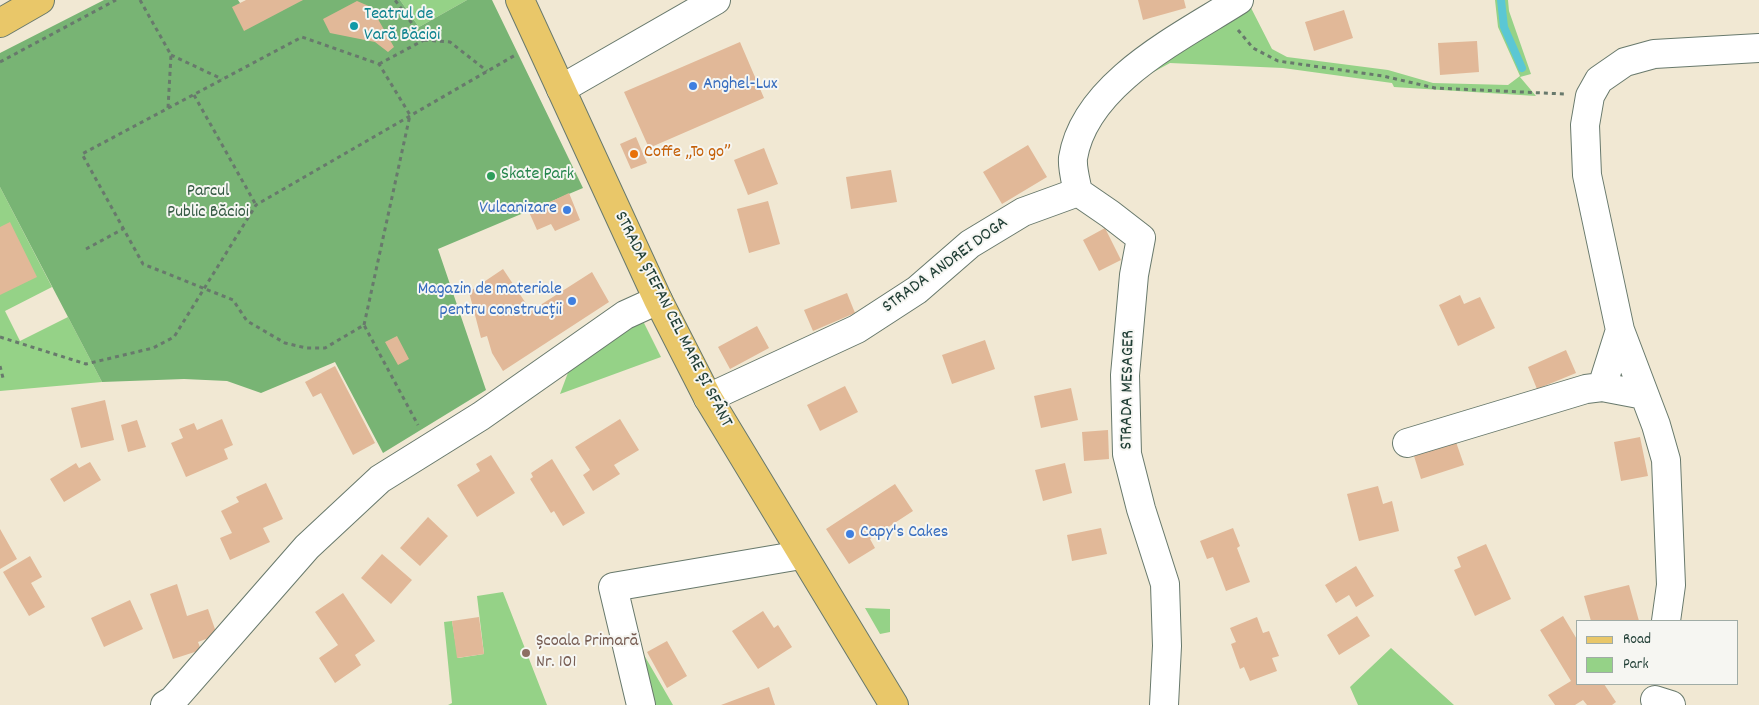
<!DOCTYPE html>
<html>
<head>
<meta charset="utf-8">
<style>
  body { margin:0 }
  #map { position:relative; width:1759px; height:705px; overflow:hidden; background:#f1e8d3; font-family:Dekko,sans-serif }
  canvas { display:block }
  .legend { position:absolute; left:1576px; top:620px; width:162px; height:65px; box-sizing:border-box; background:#f6f6f2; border:1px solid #a0aca6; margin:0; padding:6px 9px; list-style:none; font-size:15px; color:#1f3d34 }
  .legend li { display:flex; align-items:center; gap:10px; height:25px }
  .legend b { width:25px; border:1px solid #a0aca6 }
</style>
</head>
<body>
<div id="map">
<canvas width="1759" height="705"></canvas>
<ul class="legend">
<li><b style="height:6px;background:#e9c769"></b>Road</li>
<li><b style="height:14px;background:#95d287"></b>Park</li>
</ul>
</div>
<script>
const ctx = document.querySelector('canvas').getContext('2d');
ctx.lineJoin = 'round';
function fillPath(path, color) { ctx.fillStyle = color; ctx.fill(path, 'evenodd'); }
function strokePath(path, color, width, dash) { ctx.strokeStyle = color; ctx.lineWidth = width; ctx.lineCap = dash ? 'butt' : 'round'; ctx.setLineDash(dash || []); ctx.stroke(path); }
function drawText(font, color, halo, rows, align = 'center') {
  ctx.font = font + ' Dekko,sans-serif'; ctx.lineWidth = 4; ctx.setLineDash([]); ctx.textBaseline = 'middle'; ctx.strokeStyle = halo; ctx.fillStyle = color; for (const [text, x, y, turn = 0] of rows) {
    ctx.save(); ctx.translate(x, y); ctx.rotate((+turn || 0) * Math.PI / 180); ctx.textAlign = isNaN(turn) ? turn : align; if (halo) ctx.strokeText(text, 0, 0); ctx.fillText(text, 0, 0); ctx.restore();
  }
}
const green = new Path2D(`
  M 400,0 L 467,0 L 419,27 Z
  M 1495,0 L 1508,0 L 1509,11 L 1531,74 L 1520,77 L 1536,96 L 1394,87 L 1392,83 L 1283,68 L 1170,63 L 1137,81 L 1249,4 L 1272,49 L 1287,57 L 1388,70 L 1433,83 L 1508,85 L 1520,76 L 1498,27 Z
  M 0,187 L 52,287 L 5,311 L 20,341 L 68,317 L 102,382 L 0,391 Z
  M 642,319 L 661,357 L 560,394 L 569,370 Z
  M 503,592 L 547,705 L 448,705 L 452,703 L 444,622 L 452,621 L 458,658 L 484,654 L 477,596 Z
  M 865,608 L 890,609 L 890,632 L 880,634 Z
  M 633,636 L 673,705 L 648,705 Z
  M 1391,648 L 1454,705 L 1358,705 L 1350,687 Z`);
const forest = new Path2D(`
  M 104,0 L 238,0 L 240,3 L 303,0 L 400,0 L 419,27 L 467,0 L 492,0 L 583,188 L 438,249 L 486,390 L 383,453 L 335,362 L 261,393 L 227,381 L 184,379 L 102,382 L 0,187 L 0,53 Z`);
const stream = new Path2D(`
  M 1501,0 L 1504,27 L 1522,68`);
const building = new Path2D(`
  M 246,0 L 303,0 L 244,31 L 232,7 Z
  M 1138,0 L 1184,0 L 1186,8 L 1143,20 Z
  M 357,1 L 371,7 L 394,47 L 388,52 L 375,42 L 330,33 L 323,19 Z
  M 1344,10 L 1353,38 L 1314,51 L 1305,22 Z
  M 1477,41 L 1479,72 L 1440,75 L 1438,43 Z
  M 740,42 L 764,98 L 649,148 L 624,92 Z
  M 636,137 L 647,163 L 631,169 L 620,144 Z
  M 1028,145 L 1047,177 L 1002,204 L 983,172 Z
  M 764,148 L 778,184 L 748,195 L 734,160 Z
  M 891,170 L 897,202 L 851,209 L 846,177 Z
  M 569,193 L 580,220 L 555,231 L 551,224 L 537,230 L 529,212 Z
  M 768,201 L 780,244 L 749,253 L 737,209 Z
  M 10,222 L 37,277 L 0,295 L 0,227 Z
  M 1105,228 L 1121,260 L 1099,271 L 1083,240 Z
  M 503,269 L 531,311 L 592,272 L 609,302 L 503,371 L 492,353 L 487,336 L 481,338 L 469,292 Z
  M 847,293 L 855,313 L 813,331 L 804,310 Z
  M 1460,295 L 1464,304 L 1480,297 L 1495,328 L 1458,346 L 1439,305 Z
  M 757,326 L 769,348 L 730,369 L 718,347 Z
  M 397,336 L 409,359 L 398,365 L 385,342 Z
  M 985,340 L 995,369 L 952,384 L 942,355 Z
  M 1566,350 L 1576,373 L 1537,389 L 1528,367 Z
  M 335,366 L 375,443 L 353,455 L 321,393 L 313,397 L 305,382 Z
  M 845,386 L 858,412 L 820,431 L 807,405 Z
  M 1071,388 L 1078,420 L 1041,428 L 1034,396 Z
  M 105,400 L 114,440 L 81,448 L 71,408 Z
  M 222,419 L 233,445 L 224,449 L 228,459 L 186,477 L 171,443 L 183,438 L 179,429 L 194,423 L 197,430 Z
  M 620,419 L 639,450 L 614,465 L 620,474 L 593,491 L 583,475 L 590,470 L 575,447 Z
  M 137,420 L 146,447 L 128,452 L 121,425 Z
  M 1108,430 L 1109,459 L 1084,461 L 1082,432 Z
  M 1640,437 L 1648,476 L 1621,481 L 1614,442 Z
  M 1456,442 L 1464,465 L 1421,479 L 1414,456 Z
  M 491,455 L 515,493 L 477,517 L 457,485 L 480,471 L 476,464 Z
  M 552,459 L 585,513 L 563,526 L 554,511 L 551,513 L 530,479 L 533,477 L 531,473 Z
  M 90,462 L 101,480 L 64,502 L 50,479 L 76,463 L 79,468 Z
  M 1065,463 L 1072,493 L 1043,501 L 1035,470 Z
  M 266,483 L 283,519 L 263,528 L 270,542 L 230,560 L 220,538 L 232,533 L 221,511 L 239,502 L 236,497 Z
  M 895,484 L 913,511 L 870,539 L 875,548 L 849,564 L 826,529 Z
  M 1378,486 L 1383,504 L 1392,501 L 1399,531 L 1359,541 L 1347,494 Z
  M 428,517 L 448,536 L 420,566 L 400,548 Z
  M 1101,528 L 1107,554 L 1072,561 L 1067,535 Z
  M 1233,528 L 1240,546 L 1237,548 L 1250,582 L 1226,591 L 1213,557 L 1207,559 L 1200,541 Z
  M 0,529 L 17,559 L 0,569 Z
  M 1486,544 L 1511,599 L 1475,616 L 1454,570 L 1461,567 L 1457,557 Z
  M 382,554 L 412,580 L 391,604 L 361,578 Z
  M 30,556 L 42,577 L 31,583 L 45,607 L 29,616 L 3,572 Z
  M 1356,566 L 1374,596 L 1356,607 L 1349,595 L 1336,603 L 1325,585 Z
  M 177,584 L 187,616 L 208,609 L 217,635 L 198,642 L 201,650 L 173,659 L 150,594 Z
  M 1629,585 L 1639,621 L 1591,621 L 1584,596 Z
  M 343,593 L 375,641 L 355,655 L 361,665 L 335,683 L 319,658 L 338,645 L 315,612 Z
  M 130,600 L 143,629 L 104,647 L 91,618 Z
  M 763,611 L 774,628 L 778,625 L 792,647 L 758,669 L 732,631 Z
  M 1357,616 L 1370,636 L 1339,655 L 1327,635 Z
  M 1563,616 L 1578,641 L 1578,684 L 1604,684 L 1616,702 L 1612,705 L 1587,705 L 1583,700 L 1575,705 L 1555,705 L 1548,695 L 1571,681 L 1540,630 Z
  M 479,617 L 484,654 L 457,658 L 452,621 Z
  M 1257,617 L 1263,633 L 1269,631 L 1279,656 L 1272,658 L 1277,671 L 1250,681 L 1244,667 L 1240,669 L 1231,644 L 1236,642 L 1230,628 Z
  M 667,641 L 687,676 L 667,688 L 647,652 Z
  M 769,687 L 775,705 L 721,705 Z`);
const path = new Path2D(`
  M 140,0 L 171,55 L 168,108
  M 1238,30 L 1253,48 L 1278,61 L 1383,76 L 1435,88 L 1565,94
  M 424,40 L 450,42 L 487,71
  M 171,55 L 222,79
  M 0,62 L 116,0
  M 379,64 L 424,40 L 395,0
  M 194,95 L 256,205
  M 86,249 L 123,229
  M 364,325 L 410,115 L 379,64 L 302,37 L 82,154 L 143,264 L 233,300 L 247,321 L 285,343 L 306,348 L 325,348 L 364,325 L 418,425
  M 0,337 L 86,364 L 153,348 L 174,337 L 256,205 L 517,54
  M 0,366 L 3,378`);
const minor = new Path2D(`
  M 561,89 L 716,0
  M 1078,192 L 1110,214 L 1141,238 L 1134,275 L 1125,375 L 1127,454 L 1141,509 L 1165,584 L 1167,646 L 1164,705
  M 1078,192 C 1076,182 1072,168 1073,158 C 1085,83 1181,37 1239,0
  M 1602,387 L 1620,330
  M 708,398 L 857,329 L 917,290 L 970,244 L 1023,212 L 1078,192
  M 1407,443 L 1586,389 L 1602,387 L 1644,395
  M 1666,621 L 1671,585 L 1666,460 L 1656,425 L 1620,330 L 1587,175 L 1585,125 L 1590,96 L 1599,80 L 1625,62 L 1654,54 L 1759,48
  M 1655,700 L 1671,705
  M 165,705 L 173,700 L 307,547 L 380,479 L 481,416 L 625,315 L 658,300
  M 641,705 L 613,587 L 801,555`);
const major = new Path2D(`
  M 520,0 L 658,300 L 708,398 L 894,705
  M 0,23 L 40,0`);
const markers = [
  [354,26,5,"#0f9aa8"],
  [693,86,5,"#3f7fe0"],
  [634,154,5,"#e8710a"],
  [491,176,5,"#2e9e5b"],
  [567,210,5,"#3f7fe0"],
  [572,301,5,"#3f7fe0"],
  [850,534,5,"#3f7fe0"],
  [526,653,5,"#8d6e63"]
];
const cultureNames = [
  ["Teatrul de",364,16],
  ["Vară Băcioi",364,37]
];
const shopNames = [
  ["Anghel-Lux",703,86],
  ["Vulcanizare",557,210,"right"],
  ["Magazin de materiale",562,291,"right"],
  ["pentru construcții",562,312,"right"],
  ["Capy's Cakes",860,534]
];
const foodNames = [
  ["Coffe „To go”",644,154]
];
const leisureNames = [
  ["Skate Park",501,176]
];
const parkNames = [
  ["Parcul",208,193],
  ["Public Băcioi",208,214]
];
const streetNames = [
  ["STRADA ANDREI DOGA",946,266,-36],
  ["STRADA ȘTEFAN CEL MARE ȘI SFÂNT",672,320,63],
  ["STRADA MESAGER",1129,390,-89]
];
const educationNames = [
  ["Școala Primară",536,643],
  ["Nr. 101",536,664]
];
fillPath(green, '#95d287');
fillPath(forest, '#78b474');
strokePath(stream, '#5bc7d4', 8);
fillPath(building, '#e1b898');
strokePath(minor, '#68796c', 30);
strokePath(major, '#68796c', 30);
strokePath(path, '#68796c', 3, [4, 4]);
strokePath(minor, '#fff', 28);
strokePath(major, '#e9c769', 28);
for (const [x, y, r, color] of markers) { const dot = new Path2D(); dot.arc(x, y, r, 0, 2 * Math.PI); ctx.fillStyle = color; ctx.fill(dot); strokePath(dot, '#f6f6f2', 2); }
drawText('18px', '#0d838f', '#f6f6f2', cultureNames, 'left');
drawText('18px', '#366cbe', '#f6f6f2', shopNames, 'left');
drawText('18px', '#c56008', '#f6f6f2', foodNames, 'left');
drawText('18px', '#27864d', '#f6f6f2', leisureNames, 'left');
drawText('18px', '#375b45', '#f6f6f2', parkNames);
drawText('18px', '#1f3d34', '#f6f6f2', streetNames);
drawText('18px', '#785e54', '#f6f6f2', educationNames, 'left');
</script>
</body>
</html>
